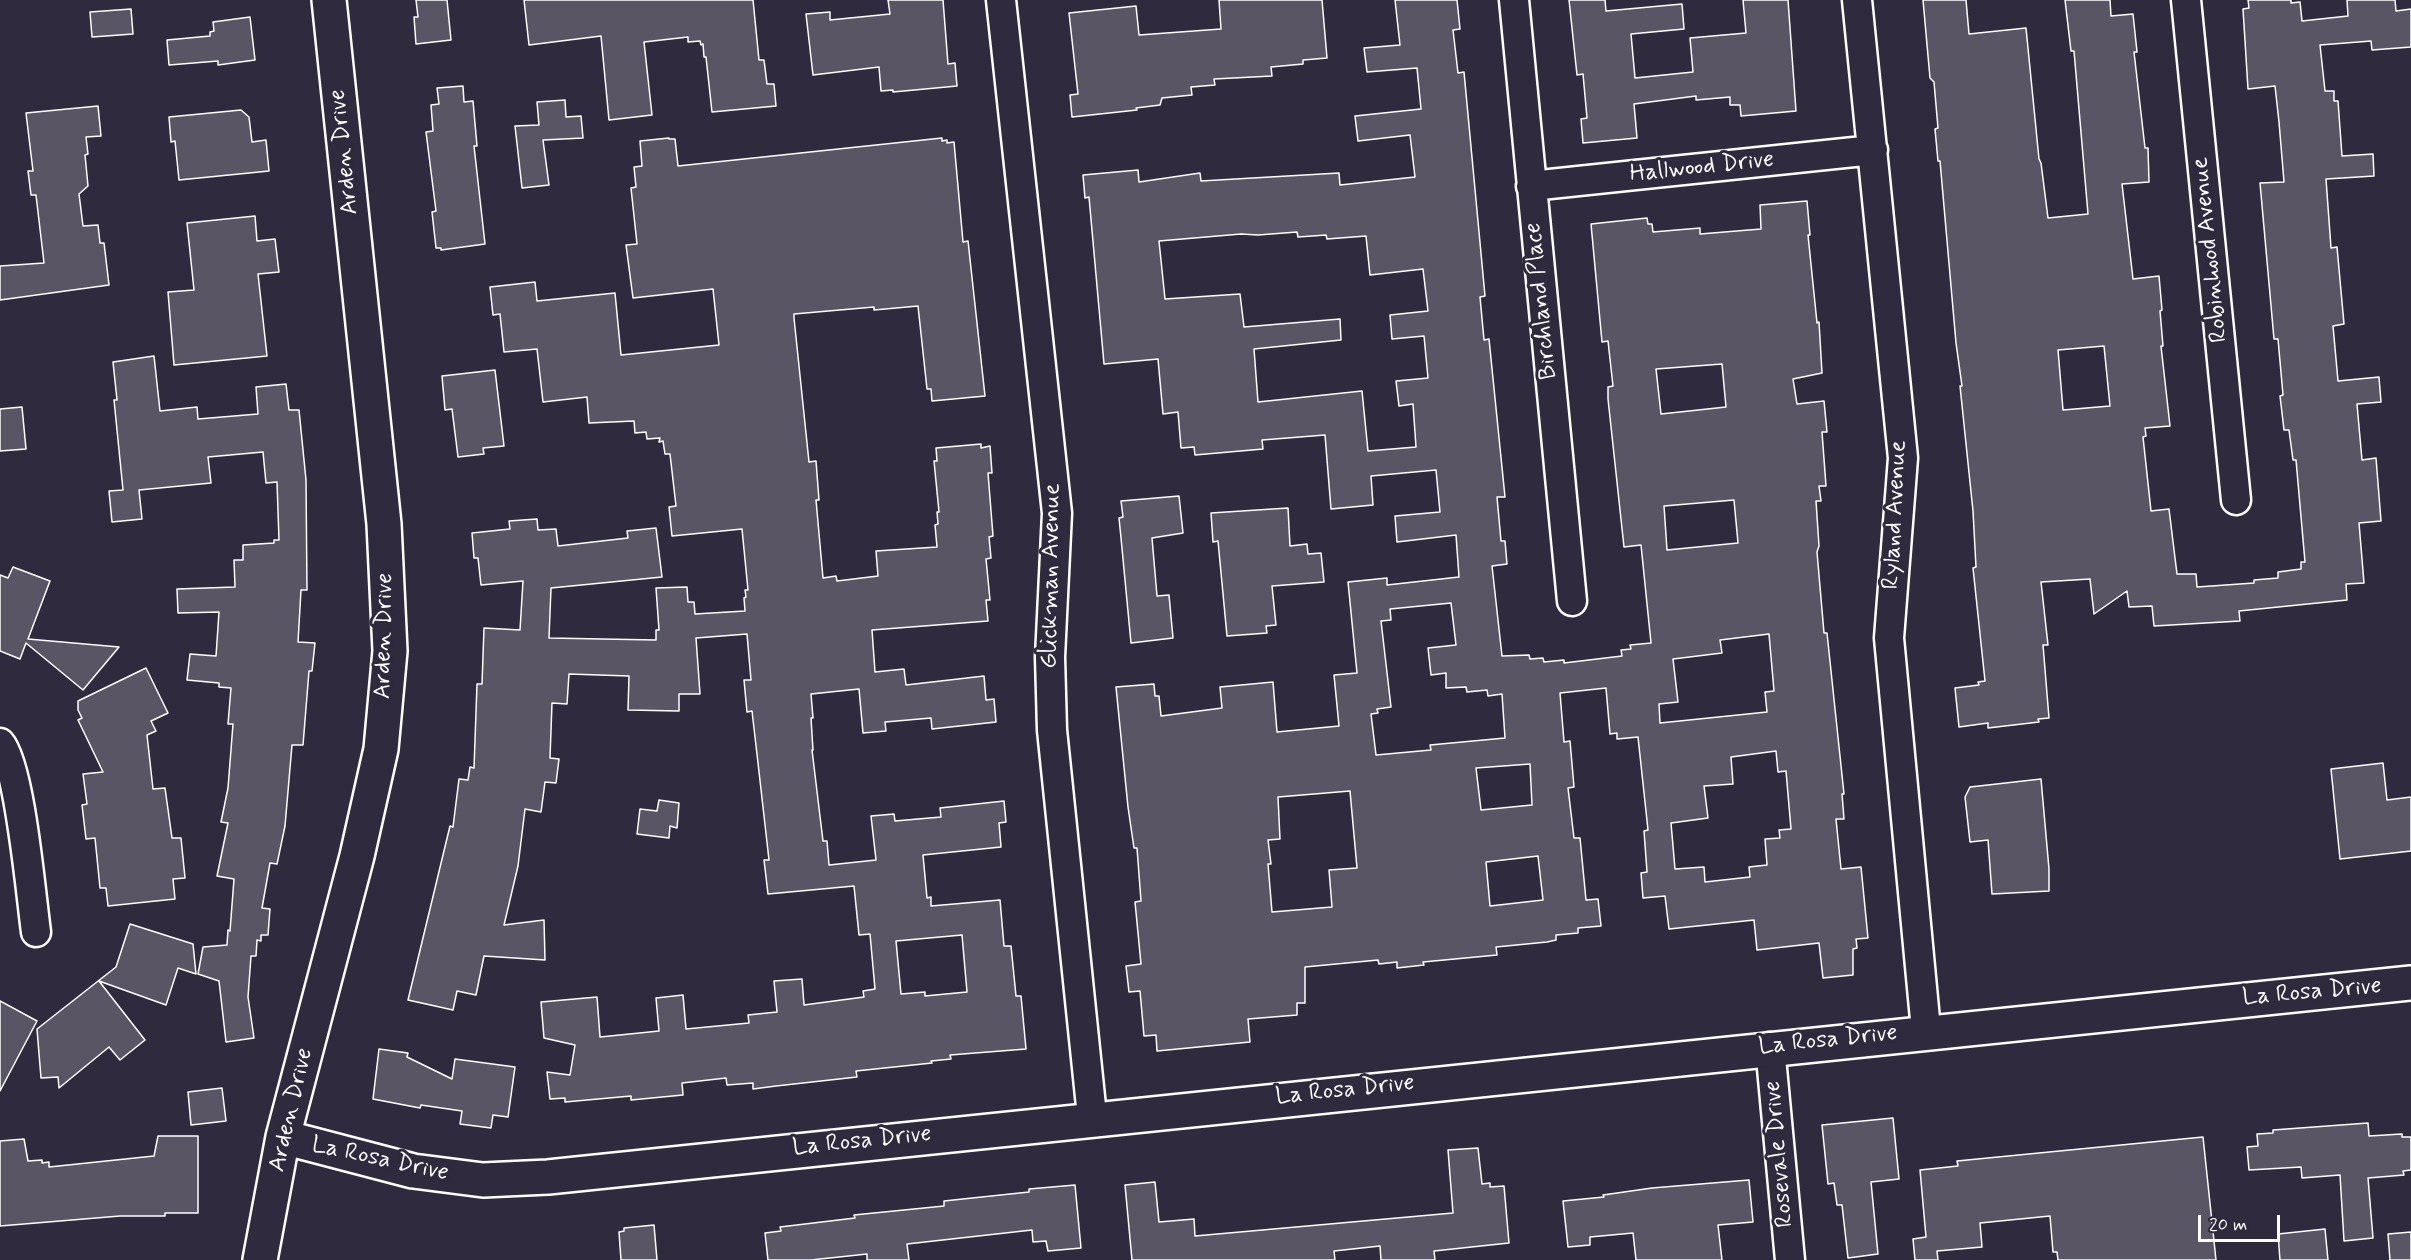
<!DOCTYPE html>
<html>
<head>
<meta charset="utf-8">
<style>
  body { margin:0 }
  #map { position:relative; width:2411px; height:1260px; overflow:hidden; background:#2f2a3d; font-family:Mynerve,sans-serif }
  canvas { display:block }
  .scale { position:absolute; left:2198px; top:1215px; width:82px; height:27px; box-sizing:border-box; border:3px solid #fff; border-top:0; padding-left:8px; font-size:18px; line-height:21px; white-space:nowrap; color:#fff; -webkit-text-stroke:4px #2f2a3d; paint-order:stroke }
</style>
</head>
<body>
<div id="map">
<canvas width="2411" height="1260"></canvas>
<div class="scale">20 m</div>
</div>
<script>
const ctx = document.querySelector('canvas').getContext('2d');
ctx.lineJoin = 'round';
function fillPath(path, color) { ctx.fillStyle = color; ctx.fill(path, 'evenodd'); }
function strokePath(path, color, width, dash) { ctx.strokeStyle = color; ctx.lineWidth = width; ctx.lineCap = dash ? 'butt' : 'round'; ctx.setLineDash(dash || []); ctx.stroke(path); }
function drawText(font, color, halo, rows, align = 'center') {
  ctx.font = font + ' Mynerve,sans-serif'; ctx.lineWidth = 6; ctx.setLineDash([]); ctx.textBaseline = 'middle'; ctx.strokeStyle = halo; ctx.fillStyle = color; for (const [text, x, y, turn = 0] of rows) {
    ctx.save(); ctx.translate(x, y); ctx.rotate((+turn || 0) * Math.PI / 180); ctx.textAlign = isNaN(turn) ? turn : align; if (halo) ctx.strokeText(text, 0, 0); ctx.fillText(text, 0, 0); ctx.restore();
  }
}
const building = new Path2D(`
  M 416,0 L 447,0 L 451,40 L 416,44 L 414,17 L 418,17 Z
  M 524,0 L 753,0 L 759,60 L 764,60 L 767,84 L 774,84 L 776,106 L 712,112 L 706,57 L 704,57 L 703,44 L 701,45 L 700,41 L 688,42 L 688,37 L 644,42 L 652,115 L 609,120 L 601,36 L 529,45 Z
  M 888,0 L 943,0 L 948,64 L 955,63 L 957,86 L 893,92 L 893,90 L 881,91 L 879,67 L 813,75 L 806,14 L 830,12 L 830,20 L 890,14 Z
  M 1219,0 L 1322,0 L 1327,58 L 1303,60 L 1303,64 L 1271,67 L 1272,76 L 1214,79 L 1215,85 L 1191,87 L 1192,95 L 1162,98 L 1160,105 L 1136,108 L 1137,110 L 1072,117 L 1070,95 L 1078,94 L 1069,13 L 1136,6 L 1139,35 L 1221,29 Z
  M 1395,0 L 1457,0 L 1460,29 L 1453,30 L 1458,73 L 1464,72 L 1485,296 L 1480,297 L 1484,340 L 1489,339 L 1505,497 L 1497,497 L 1501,541 L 1505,541 L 1507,564 L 1492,566 L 1502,656 L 1529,655 L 1530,659 L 1543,658 L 1544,662 L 1564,660 L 1564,663 L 1622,656 L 1621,650 L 1631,649 L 1630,645 L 1651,643 L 1641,545 L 1624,547 L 1608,399 L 1608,387 L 1613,386 L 1608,341 L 1602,342 L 1591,224 L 1647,218 L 1648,224 L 1652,224 L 1653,232 L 1700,228 L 1700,234 L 1761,229 L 1760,205 L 1807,201 L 1810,235 L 1808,235 L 1817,323 L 1819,322 L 1822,373 L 1793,379 L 1797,404 L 1824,401 L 1827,432 L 1822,432 L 1826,486 L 1819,486 L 1821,501 L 1816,501 L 1819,546 L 1817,552 L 1824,633 L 1827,633 L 1844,794 L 1842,794 L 1844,819 L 1836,819 L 1841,869 L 1861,867 L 1868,938 L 1856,939 L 1857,948 L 1853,949 L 1853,975 L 1823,978 L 1819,943 L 1757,950 L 1754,920 L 1669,929 L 1665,896 L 1643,898 L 1641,873 L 1647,872 L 1644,831 L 1648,830 L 1638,737 L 1617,739 L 1617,733 L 1610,734 L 1606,688 L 1560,693 L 1564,742 L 1570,741 L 1574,787 L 1568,788 L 1574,838 L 1580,838 L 1586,900 L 1598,899 L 1601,926 L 1578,928 L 1578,933 L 1556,935 L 1556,940 L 1547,942 L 1496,947 L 1497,955 L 1423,962 L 1424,965 L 1397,968 L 1397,962 L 1379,964 L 1378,960 L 1305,967 L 1305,1003 L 1297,1003 L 1297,1015 L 1248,1019 L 1250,1042 L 1157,1051 L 1156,1035 L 1144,1036 L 1140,991 L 1129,992 L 1126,966 L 1141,964 L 1135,902 L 1141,901 L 1137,848 L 1134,848 L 1128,807 L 1116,687 L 1154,684 L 1155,696 L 1159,696 L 1161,716 L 1222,708 L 1220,687 L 1273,682 L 1277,732 L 1339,726 L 1334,675 L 1357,673 L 1348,582 L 1387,578 L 1387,585 L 1459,577 L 1456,535 L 1397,542 L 1395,516 L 1440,512 L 1436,470 L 1371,476 L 1373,505 L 1331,509 L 1325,435 L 1262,440 L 1263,449 L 1195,455 L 1194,447 L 1181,448 L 1178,412 L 1163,414 L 1158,359 L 1104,364 L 1089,197 L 1085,198 L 1083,175 L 1138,170 L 1139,182 L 1200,173 L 1201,181 L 1339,173 L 1340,185 L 1415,177 L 1410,135 L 1358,141 L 1355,116 L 1421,109 L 1417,68 L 1367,72 L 1364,48 L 1400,45 ZM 1297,232 L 1298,237 L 1326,235 L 1327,239 L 1366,236 L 1370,275 L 1423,269 L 1428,311 L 1390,315 L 1392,339 L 1424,336 L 1428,378 L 1396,381 L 1399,406 L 1413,404 L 1416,447 L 1368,451 L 1362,391 L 1258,402 L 1254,349 L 1341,340 L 1340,319 L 1244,327 L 1240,294 L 1165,299 L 1159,241 L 1241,234 L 1258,235 ZM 1722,364 L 1726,407 L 1661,414 L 1656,369 ZM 1734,500 L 1738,543 L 1667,550 L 1664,506 ZM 1451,603 L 1456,645 L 1428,648 L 1431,675 L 1446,673 L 1446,688 L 1466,687 L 1467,692 L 1487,690 L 1488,696 L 1502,694 L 1505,738 L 1430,745 L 1431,750 L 1376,755 L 1371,714 L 1378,713 L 1377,709 L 1391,707 L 1381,621 L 1391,620 L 1390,609 ZM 1769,634 L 1774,691 L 1765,692 L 1767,712 L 1660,723 L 1659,704 L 1678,702 L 1673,659 L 1722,653 L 1720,640 ZM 1776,751 L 1778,772 L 1786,771 L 1791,829 L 1779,830 L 1780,838 L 1765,839 L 1767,865 L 1749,867 L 1750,877 L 1705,882 L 1704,867 L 1675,869 L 1671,823 L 1708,818 L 1704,786 L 1733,784 L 1731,757 ZM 1530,764 L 1532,805 L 1481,810 L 1476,768 ZM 1350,791 L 1357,868 L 1329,870 L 1332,907 L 1272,912 L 1268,864 L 1271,864 L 1268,840 L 1280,839 L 1278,797 ZM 1538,856 L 1543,900 L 1490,906 L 1486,862 Z
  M 1569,0 L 1605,0 L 1606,11 L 1682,4 L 1684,29 L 1631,34 L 1635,78 L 1693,72 L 1690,38 L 1746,33 L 1743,0 L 1788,0 L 1796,111 L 1741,116 L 1740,105 L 1730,105 L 1730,97 L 1696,100 L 1696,96 L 1634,104 L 1637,138 L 1583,143 L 1581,119 L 1587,118 L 1583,74 L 1577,75 Z
  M 1923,0 L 1966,0 L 1969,34 L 2026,28 L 2039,159 L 2041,163 L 2048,218 L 2088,214 L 2074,51 L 2071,51 L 2065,0 L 2110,0 L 2111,16 L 2133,14 L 2137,52 L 2134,52 L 2145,148 L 2148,148 L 2149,182 L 2122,184 L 2133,279 L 2159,276 L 2162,310 L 2160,311 L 2163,346 L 2161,346 L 2170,426 L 2145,428 L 2146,436 L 2143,437 L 2151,511 L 2169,509 L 2177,574 L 2196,574 L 2197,587 L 2254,583 L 2254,580 L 2278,578 L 2278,572 L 2301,569 L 2301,562 L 2305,562 L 2296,460 L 2293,460 L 2289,430 L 2284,430 L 2280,396 L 2283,395 L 2278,339 L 2274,339 L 2260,183 L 2284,182 L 2279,122 L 2275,86 L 2248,89 L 2243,9 L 2249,8 L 2248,0 L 2291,0 L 2291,3 L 2300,2 L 2302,21 L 2348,16 L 2347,0 L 2395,0 L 2396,11 L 2411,9 L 2411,47 L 2372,50 L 2371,41 L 2320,45 L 2325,91 L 2334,91 L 2334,101 L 2338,101 L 2342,156 L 2373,154 L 2374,176 L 2326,179 L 2331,248 L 2337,247 L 2344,324 L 2333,326 L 2338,381 L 2379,377 L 2381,402 L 2357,404 L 2362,460 L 2376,458 L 2381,521 L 2359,523 L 2364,583 L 2346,584 L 2347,600 L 2239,611 L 2240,621 L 2154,626 L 2152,606 L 2129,607 L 2127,591 L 2094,614 L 2090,579 L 2041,582 L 2048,645 L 2043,645 L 2049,718 L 2038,719 L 2039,722 L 1988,728 L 1988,723 L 1959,727 L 1955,688 L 1979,685 L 1978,682 L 1985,681 L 1973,568 L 1976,567 L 1973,511 L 1960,386 L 1962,386 L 1956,343 L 1940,161 L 1938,161 L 1935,129 L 1938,128 L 1934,82 L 1930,78 ZM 2104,346 L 2110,406 L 2063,410 L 2058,350 Z
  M 131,9 L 133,34 L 92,37 L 90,12 Z
  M 250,17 L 255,60 L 218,65 L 218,61 L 169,65 L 167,40 L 210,36 L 210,32 L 214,31 L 213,22 Z
  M 463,86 L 464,102 L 473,101 L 477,146 L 474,146 L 485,244 L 441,250 L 441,248 L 436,248 L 432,212 L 436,211 L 426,132 L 433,131 L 431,105 L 439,104 L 437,88 Z
  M 565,100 L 566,117 L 581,116 L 583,138 L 543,140 L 549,185 L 522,188 L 515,126 L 539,125 L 537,102 Z
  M 98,106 L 101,136 L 86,137 L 88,154 L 85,155 L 88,186 L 79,194 L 83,226 L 98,225 L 100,243 L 104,243 L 109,285 L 0,300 L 0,266 L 44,263 L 36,195 L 31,195 L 28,171 L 33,171 L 26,113 Z
  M 241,110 L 249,117 L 252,142 L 266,140 L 269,171 L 179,180 L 175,141 L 171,142 L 169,117 Z
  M 669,138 L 669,139 L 675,139 L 678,166 L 942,138 L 942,141 L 947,140 L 947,143 L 954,142 L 963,242 L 968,241 L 985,396 L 932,401 L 931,389 L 927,389 L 918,306 L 874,310 L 874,307 L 794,314 L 794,318 L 809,462 L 816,461 L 819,500 L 816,500 L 823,578 L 836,576 L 837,581 L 878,576 L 876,551 L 937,547 L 935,525 L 938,524 L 937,512 L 939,512 L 934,461 L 937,461 L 936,448 L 981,444 L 981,448 L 990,446 L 992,473 L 988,473 L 993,536 L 989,537 L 991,558 L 986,559 L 990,600 L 986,600 L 988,621 L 872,630 L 875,672 L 904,669 L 906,685 L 984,676 L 986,700 L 994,699 L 996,722 L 932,729 L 931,718 L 885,722 L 886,731 L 863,733 L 859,689 L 811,694 L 813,718 L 811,718 L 813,750 L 812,750 L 823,841 L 827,841 L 829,865 L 876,860 L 871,816 L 894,814 L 895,821 L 941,817 L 940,808 L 1004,801 L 1006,822 L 999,823 L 1001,847 L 923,855 L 927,898 L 931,897 L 931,906 L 1000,900 L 1004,946 L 1011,946 L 1016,996 L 1021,996 L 1026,1049 L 950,1055 L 951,1059 L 931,1061 L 932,1063 L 856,1071 L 857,1077 L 776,1086 L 753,1089 L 753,1083 L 727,1085 L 726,1078 L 682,1083 L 683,1095 L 631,1100 L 631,1096 L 565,1102 L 565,1098 L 550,1099 L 547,1072 L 570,1075 L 575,1045 L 544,1038 L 541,1002 L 597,997 L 600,1037 L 659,1031 L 656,998 L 683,995 L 686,1029 L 749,1023 L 748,1015 L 777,1012 L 774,981 L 802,979 L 804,1005 L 864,997 L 863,991 L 875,989 L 870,934 L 859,935 L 854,886 L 768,894 L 764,860 L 769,860 L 758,763 L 752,711 L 747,712 L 744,680 L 751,680 L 747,634 L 696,638 L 700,694 L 679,694 L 679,711 L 628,710 L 629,676 L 569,674 L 567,704 L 552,703 L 550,758 L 559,759 L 556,783 L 545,782 L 541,812 L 525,809 L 518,866 L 504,925 L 544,920 L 545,960 L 484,956 L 476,995 L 457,991 L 453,1010 L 408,1000 L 450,826 L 453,827 L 459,779 L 468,780 L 470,767 L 474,768 L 477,684 L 482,684 L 484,628 L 520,630 L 523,581 L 481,585 L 478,558 L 474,558 L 472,533 L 510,529 L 509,521 L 537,519 L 538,530 L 556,529 L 558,546 L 628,538 L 627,531 L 656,528 L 662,577 L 551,588 L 549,638 L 656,640 L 656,630 L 659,630 L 656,588 L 687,587 L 688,602 L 694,602 L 695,614 L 745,611 L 744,598 L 746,597 L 745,590 L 748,590 L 742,529 L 672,536 L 669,507 L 676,506 L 670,454 L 665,454 L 663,441 L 659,442 L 660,438 L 647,439 L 646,432 L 635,433 L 634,421 L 589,423 L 587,397 L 543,402 L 537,349 L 504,352 L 500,314 L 493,315 L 490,287 L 535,282 L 537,301 L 615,293 L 621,355 L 719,345 L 713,289 L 633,298 L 626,245 L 637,244 L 631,188 L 636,187 L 634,167 L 642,166 L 640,141 ZM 962,935 L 967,992 L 925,996 L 925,992 L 901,994 L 896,941 Z
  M 255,216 L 257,241 L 275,239 L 279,272 L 258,274 L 267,356 L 174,365 L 168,292 L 194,290 L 187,223 Z
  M 154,356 L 160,411 L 197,407 L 198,419 L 258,414 L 256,387 L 286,384 L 289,410 L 299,410 L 306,480 L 307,590 L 301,590 L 298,642 L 315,643 L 312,671 L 309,671 L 303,745 L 292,745 L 285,826 L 277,864 L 270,863 L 262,908 L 270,909 L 268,935 L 261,935 L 261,941 L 257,940 L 256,956 L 251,956 L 248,997 L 254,1038 L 226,1042 L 219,981 L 198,974 L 203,947 L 227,945 L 228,930 L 230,931 L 234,879 L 217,876 L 228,823 L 221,822 L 228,788 L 233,724 L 228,724 L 231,688 L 219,687 L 219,683 L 187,680 L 190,654 L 216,656 L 219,612 L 178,613 L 177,589 L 235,587 L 234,560 L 243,560 L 243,545 L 274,543 L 274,540 L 279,540 L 277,482 L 266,483 L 263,452 L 208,457 L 211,483 L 139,490 L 142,519 L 112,522 L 109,491 L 123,490 L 114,400 L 117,400 L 113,362 Z
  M 495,370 L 504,446 L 483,448 L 484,454 L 458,457 L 452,409 L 445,410 L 442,376 Z
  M 22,407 L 26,449 L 0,451 L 0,409 Z
  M 1179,496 L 1183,533 L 1152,538 L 1157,596 L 1169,595 L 1173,638 L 1131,643 L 1121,538 L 1119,518 L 1123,517 L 1121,501 Z
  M 1288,508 L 1290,546 L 1307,544 L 1308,554 L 1321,553 L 1324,582 L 1272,586 L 1276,625 L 1266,626 L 1267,633 L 1227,636 L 1218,541 L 1213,542 L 1211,513 Z
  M 13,567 L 50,581 L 28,639 L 119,647 L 83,690 L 26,643 L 20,659 L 0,651 L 0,575 L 8,578 Z
  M 146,668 L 168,713 L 151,721 L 156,731 L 147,735 L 153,789 L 165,788 L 172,838 L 181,838 L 185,878 L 173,879 L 175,899 L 108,906 L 106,888 L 100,888 L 95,838 L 86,839 L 82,805 L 87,804 L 83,774 L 103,772 L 78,720 L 82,718 L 78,710 L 78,701 Z
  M 2383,763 L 2387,800 L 2411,797 L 2411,851 L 2340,859 L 2331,769 Z
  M 2041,779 L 2049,869 L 2049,891 L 1992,894 L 1988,840 L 1970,842 L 1965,797 L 1970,787 Z
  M 659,800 L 679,803 L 677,828 L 670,826 L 669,838 L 637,834 L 640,809 L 657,811 Z
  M 130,924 L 193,944 L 196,974 L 178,968 L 166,1005 L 99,981 L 145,1040 L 120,1060 L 109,1047 L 59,1088 L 58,1077 L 41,1078 L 37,1029 L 116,967 Z
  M 0,1001 L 37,1021 L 0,1091 Z
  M 379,1049 L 408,1053 L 407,1057 L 452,1079 L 455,1059 L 515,1067 L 508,1117 L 493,1115 L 491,1128 L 460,1124 L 462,1111 L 421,1105 L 420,1108 L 373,1099 Z
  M 222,1088 L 226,1121 L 191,1125 L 188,1092 Z
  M 1893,1118 L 1899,1179 L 1871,1182 L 1878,1254 L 1848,1258 L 1842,1205 L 1837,1205 L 1834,1183 L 1828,1184 L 1822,1125 Z
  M 2368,1123 L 2369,1136 L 2402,1134 L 2402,1137 L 2411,1137 L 2411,1170 L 2403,1171 L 2404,1175 L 2368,1178 L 2373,1238 L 2344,1241 L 2340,1175 L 2302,1178 L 2301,1167 L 2249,1170 L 2247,1147 L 2258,1146 L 2257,1134 L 2273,1133 L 2273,1130 Z
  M 158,1136 L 198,1136 L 198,1213 L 165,1213 L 165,1216 L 120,1216 L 0,1226 L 0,1141 L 24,1139 L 28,1161 L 42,1160 L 42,1163 L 49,1162 L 49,1167 L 154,1156 Z
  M 2203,1137 L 2216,1260 L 2058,1260 L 2057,1252 L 2053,1252 L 2050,1216 L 1980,1223 L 1982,1247 L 1937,1251 L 1938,1260 L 1915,1260 L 1913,1239 L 1926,1237 L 1920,1170 L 1958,1166 L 1957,1161 Z
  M 1478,1148 L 1482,1184 L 1490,1183 L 1490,1187 L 1504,1186 L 1509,1243 L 1434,1251 L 1435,1260 L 1381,1260 L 1380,1246 L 1334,1251 L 1335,1260 L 1132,1260 L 1125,1185 L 1155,1182 L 1159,1222 L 1194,1219 L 1195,1236 L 1453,1213 L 1448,1150 Z
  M 1749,1180 L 1753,1222 L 1718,1225 L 1722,1260 L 1636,1260 L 1633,1233 L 1590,1237 L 1590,1245 L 1568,1247 L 1563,1201 L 1604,1197 L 1603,1195 L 1652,1188 Z
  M 1075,1185 L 1081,1248 L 1048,1251 L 1046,1241 L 1033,1242 L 1032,1230 L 907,1244 L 909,1260 L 867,1260 L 867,1254 L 811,1260 L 768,1260 L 765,1233 L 781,1231 L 780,1227 L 855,1218 L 854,1215 L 944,1206 L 944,1201 L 1029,1192 L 1029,1189 Z
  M 654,1225 L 657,1260 L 621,1260 L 619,1232 L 624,1231 L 624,1228 Z
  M 2325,1229 L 2328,1260 L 2280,1260 L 2278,1234 Z
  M 2411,1232 L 2411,1260 L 2390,1260 L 2388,1234 Z`);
const minor = new Path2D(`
  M 1001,0 L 1057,513 L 1050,657 L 1052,730 L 1092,1116
  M 1514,0 L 1572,601
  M 1857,0 L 1903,458 L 1889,638 L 1926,1030
  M 2186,0 L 2236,500
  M 1531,186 L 1873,150
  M 0,743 C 20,765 31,896 36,932
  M 1770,1047 L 1790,1260`);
const tertiary = new Path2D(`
  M 283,1137 L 413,1171 L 483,1180 L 548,1177 C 1169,1108 1790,1043 2411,983
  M 260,1260 L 283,1137 L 357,856 L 381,749 L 390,651 L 384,524 L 329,0`);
const streetNames = [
  ["Arden Drive",345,152,-96],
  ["Hallwood Drive",1702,168,-6],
  ["Robinhood Avenue",2211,250,-96],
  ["Birchland Place",1542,301,-96],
  ["Ryland Avenue",1896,515,-87],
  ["Glickman Avenue",1052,576,-89],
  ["Arden Drive",385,636,-89],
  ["La Rosa Drive",2312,993,-5],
  ["La Rosa Drive",1828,1041,-6],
  ["La Rosa Drive",1345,1091,-6],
  ["Arden Drive",292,1110,-77],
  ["La Rosa Drive",862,1142,-6],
  ["Rosevale Drive",1780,1154,-95],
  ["La Rosa Drive",380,1160,12]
];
fillPath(building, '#595564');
strokePath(building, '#fff', 1.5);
strokePath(minor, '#fff', 33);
strokePath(tertiary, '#fff', 38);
strokePath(minor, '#2f2a3d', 28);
strokePath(tertiary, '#2f2a3d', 33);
drawText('24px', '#fff', '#2f2a3d', streetNames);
</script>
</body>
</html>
